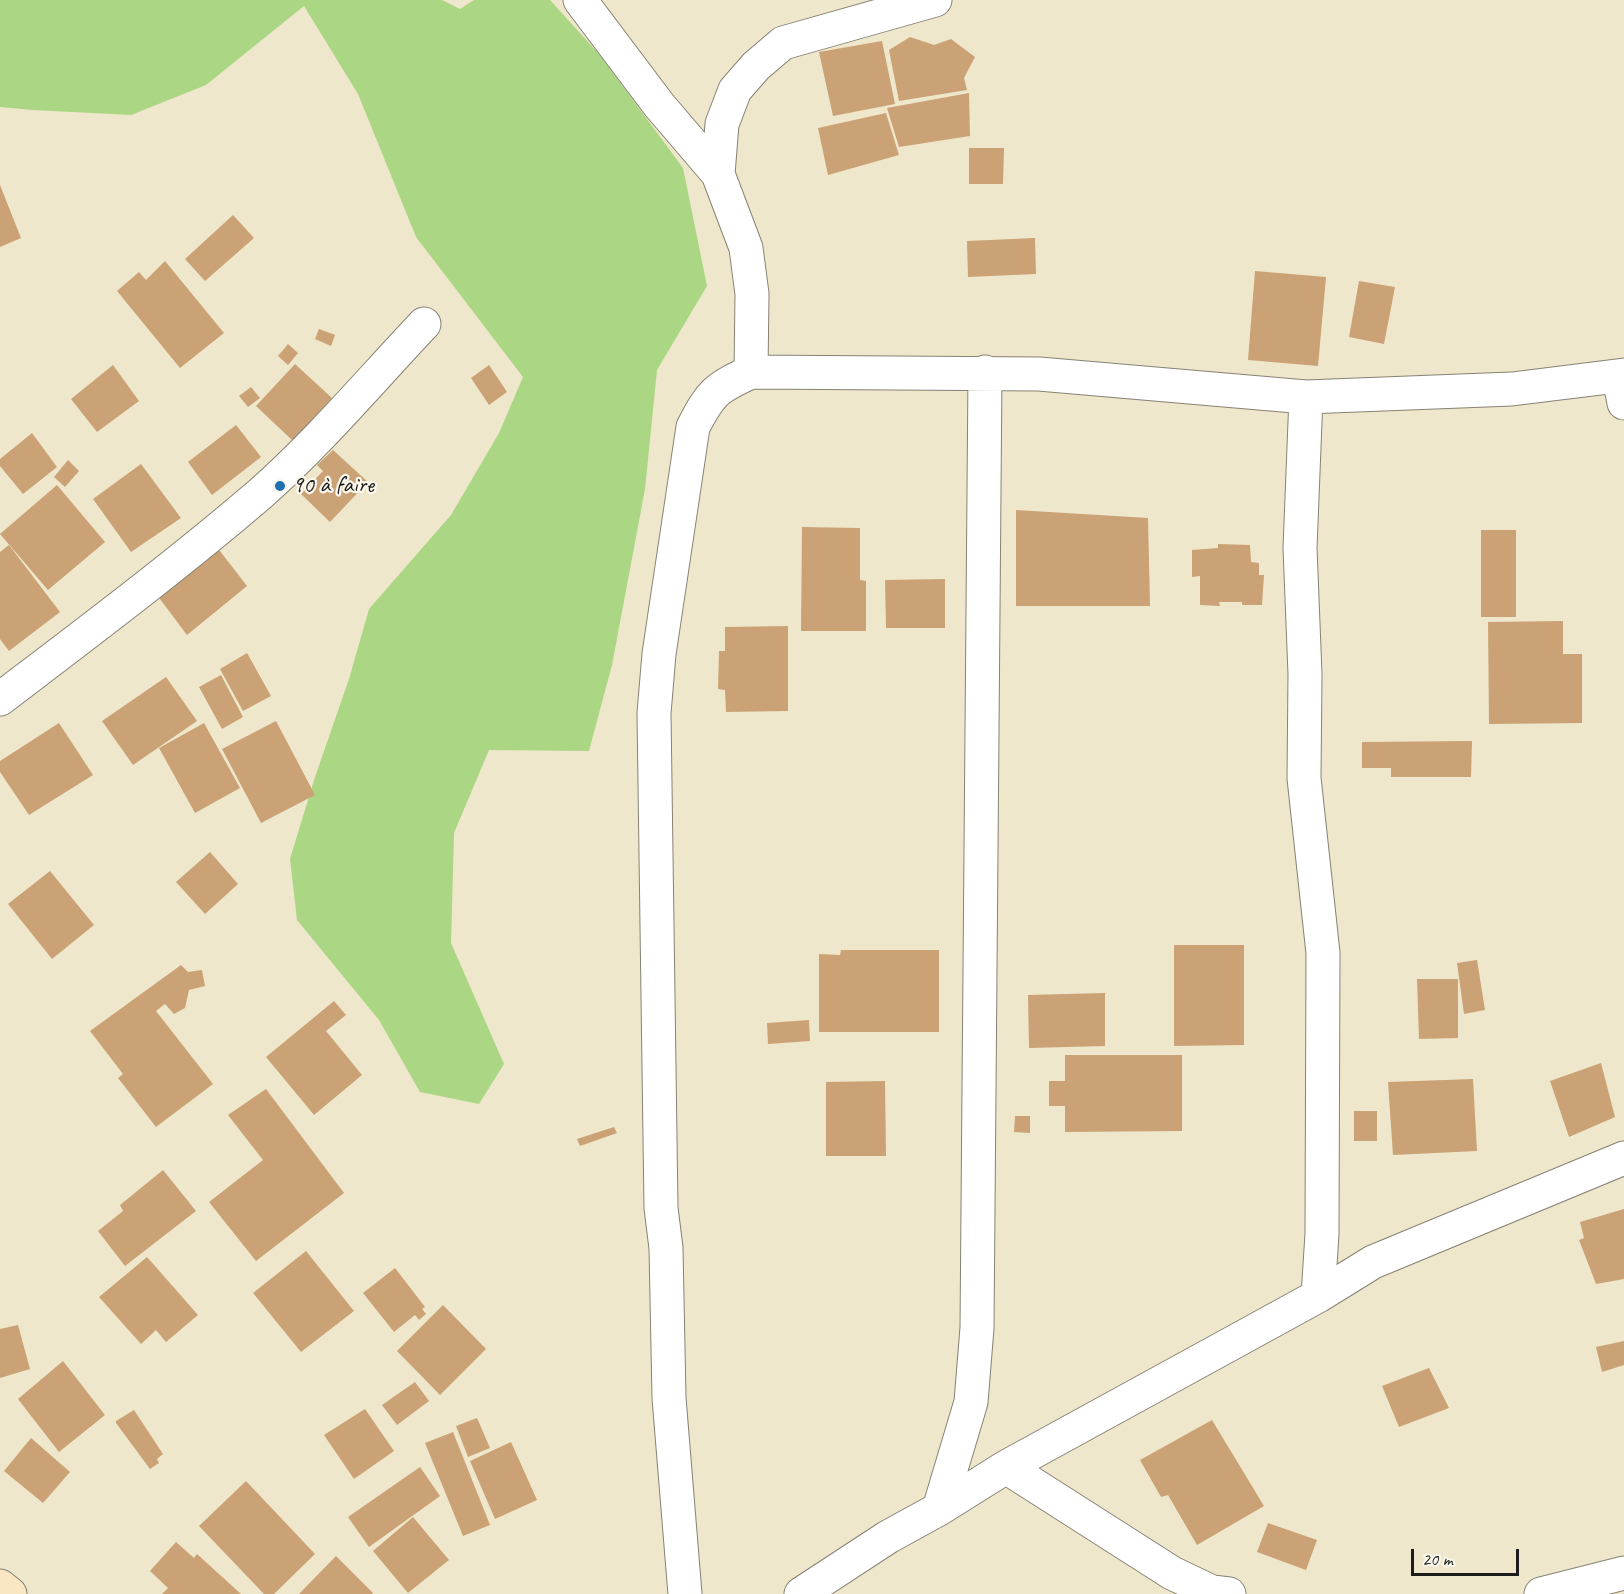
<!DOCTYPE html>
<html>
<head>
<meta charset="utf-8">
<style>
  body { margin:0 }
  #map { position:relative; width:1624px; height:1594px; overflow:hidden; background:#efe7cb; font-family:Caveat,sans-serif }
  canvas { display:block }
  .scale { position:absolute; left:1411px; top:1549px; width:108px; height:27px; box-sizing:border-box; border:3px solid #1c1c1c; border-top:0; padding-left:8px; font-size:18px; line-height:21px; white-space:nowrap; color:#1c1c1c; -webkit-text-stroke:4px #fbf7ec; paint-order:stroke }
</style>
</head>
<body>
<div id="map">
<canvas width="1624" height="1594"></canvas>
<div class="scale">20 m</div>
</div>
<script>
const ctx = document.querySelector('canvas').getContext('2d');
ctx.lineJoin = 'round';
function fillPath(path, color) { ctx.fillStyle = color; ctx.fill(path, 'evenodd'); }
function strokePath(path, color, width, dash) { ctx.strokeStyle = color; ctx.lineWidth = width; ctx.lineCap = dash ? 'butt' : 'round'; ctx.setLineDash(dash || []); ctx.stroke(path); }
function drawText(font, color, halo, rows, align = 'center') {
  ctx.font = font + ' Caveat,sans-serif'; ctx.lineWidth = 4.5; ctx.setLineDash([]); ctx.textBaseline = 'middle'; ctx.strokeStyle = halo; ctx.fillStyle = color; for (const [text, x, y, turn = 0] of rows) {
    ctx.save(); ctx.translate(x, y); ctx.rotate((+turn || 0) * Math.PI / 180); ctx.textAlign = isNaN(turn) ? turn : align; if (halo) ctx.strokeText(text, 0, 0); ctx.fillText(text, 0, 0); ctx.restore();
  }
}
const green = new Path2D(`
  M 0,0 L 442,0 L 460,9 L 474,0 L 550,0 L 599,54 L 683,168 L 707,286 L 657,370 L 645,489 L 612,665 L 589,751 L 489,750 L 454,833 L 451,943 L 504,1064 L 479,1104 L 420,1092 L 379,1020 L 297,920 L 290,859 L 315,777 L 349,679 L 369,609 L 451,515 L 499,433 L 523,377 L 416,237 L 358,94 L 304,6 L 206,85 L 131,115 L 33,110 L 0,107 Z`);
const building = new Path2D(`
  M 910,37 L 934,45 L 951,39 L 975,57 L 964,78 L 967,90 L 899,101 L 889,50 Z
  M 882,41 L 895,104 L 833,116 L 819,52 Z
  M 969,93 L 970,136 L 899,147 L 887,108 Z
  M 886,113 L 899,155 L 828,175 L 818,128 Z
  M 969,148 L 1004,148 L 1003,184 L 969,184 Z
  M 0,185 L 21,238 L 0,247 Z
  M 233,215 L 254,238 L 205,281 L 185,259 Z
  M 1035,238 L 1036,274 L 968,277 L 967,241 Z
  M 165,261 L 224,333 L 180,368 L 117,291 L 139,272 L 146,280 Z
  M 1255,271 L 1326,277 L 1318,366 L 1248,360 Z
  M 1359,281 L 1395,287 L 1384,344 L 1349,337 Z
  M 319,329 L 335,335 L 331,346 L 315,339 Z
  M 288,344 L 298,353 L 288,365 L 278,356 Z
  M 295,364 L 332,398 L 293,441 L 256,406 Z
  M 113,365 L 139,401 L 97,432 L 71,399 Z
  M 489,365 L 507,392 L 489,405 L 471,378 Z
  M 251,387 L 260,398 L 248,407 L 239,396 Z
  M 236,425 L 261,457 L 212,495 L 188,462 Z
  M 32,433 L 57,467 L 23,494 L 0,466 L 0,459 Z
  M 333,450 L 368,482 L 330,522 L 301,494 L 323,471 L 317,465 Z
  M 68,460 L 79,471 L 65,487 L 54,477 Z
  M 141,464 L 181,518 L 131,552 L 93,499 Z
  M 57,485 L 105,542 L 48,590 L 0,534 Z
  M 1016,510 L 1148,518 L 1150,606 L 1016,606 Z
  M 802,527 L 860,528 L 860,580 L 866,581 L 866,631 L 801,631 Z
  M 1481,530 L 1516,530 L 1516,617 L 1481,617 Z
  M 213,542 L 247,586 L 187,635 L 157,595 Z
  M 1218,544 L 1250,545 L 1251,562 L 1259,563 L 1259,575 L 1264,575 L 1262,605 L 1242,605 L 1242,602 L 1219,602 L 1220,606 L 1200,605 L 1200,576 L 1192,577 L 1192,550 L 1218,548 Z
  M 9,545 L 60,612 L 9,651 L 0,639 L 0,552 Z
  M 945,579 L 945,628 L 886,628 L 885,580 Z
  M 1563,621 L 1563,654 L 1582,654 L 1582,723 L 1489,724 L 1488,622 Z
  M 788,626 L 788,711 L 726,712 L 725,690 L 718,689 L 719,651 L 725,651 L 725,627 Z
  M 247,653 L 271,696 L 243,711 L 220,669 Z
  M 221,675 L 243,717 L 222,729 L 199,687 Z
  M 166,677 L 197,721 L 133,765 L 102,721 Z
  M 276,721 L 315,795 L 261,823 L 222,749 Z
  M 59,723 L 93,775 L 29,815 L 0,772 L 0,761 Z
  M 204,723 L 240,788 L 195,813 L 159,748 Z
  M 1472,741 L 1471,777 L 1391,777 L 1391,768 L 1362,768 L 1362,742 Z
  M 210,852 L 238,884 L 205,914 L 176,882 Z
  M 50,871 L 94,925 L 52,959 L 8,904 Z
  M 1174,945 L 1244,945 L 1244,1045 L 1174,1046 Z
  M 841,950 L 939,950 L 939,1032 L 819,1032 L 819,954 L 840,955 Z
  M 1477,960 L 1485,1010 L 1464,1014 L 1457,963 Z
  M 181,965 L 188,972 L 202,970 L 205,986 L 189,990 L 185,1008 L 174,1014 L 165,1004 L 156,1011 L 213,1084 L 156,1127 L 118,1078 L 123,1074 L 90,1031 Z
  M 1417,979 L 1458,979 L 1458,1038 L 1419,1039 Z
  M 1105,993 L 1105,1046 L 1029,1048 L 1028,995 Z
  M 334,1001 L 346,1015 L 326,1031 L 362,1075 L 314,1115 L 266,1057 Z
  M 809,1020 L 810,1041 L 768,1044 L 767,1023 Z
  M 1065,1055 L 1182,1055 L 1182,1131 L 1065,1132 L 1065,1106 L 1049,1106 L 1049,1081 L 1065,1081 Z
  M 1601,1063 L 1615,1117 L 1569,1137 L 1550,1081 Z
  M 1473,1079 L 1477,1151 L 1393,1155 L 1388,1082 Z
  M 885,1081 L 886,1156 L 826,1156 L 826,1082 Z
  M 266,1089 L 344,1193 L 256,1261 L 209,1202 L 263,1160 L 228,1115 Z
  M 1354,1111 L 1377,1111 L 1377,1141 L 1354,1141 Z
  M 1015,1116 L 1030,1116 L 1030,1133 L 1014,1132 Z
  M 614,1127 L 617,1133 L 580,1146 L 577,1139 Z
  M 163,1170 L 196,1211 L 125,1266 L 98,1231 L 123,1211 L 120,1205 Z
  M 1624,1209 L 1624,1279 L 1596,1284 L 1579,1240 L 1584,1238 L 1580,1222 Z
  M 306,1251 L 354,1311 L 301,1352 L 253,1293 Z
  M 147,1257 L 198,1315 L 166,1342 L 156,1330 L 141,1344 L 99,1297 Z
  M 395,1268 L 425,1307 L 422,1309 L 426,1314 L 419,1320 L 415,1315 L 394,1332 L 363,1293 Z
  M 443,1305 L 486,1349 L 440,1395 L 397,1351 Z
  M 18,1325 L 30,1369 L 0,1378 L 0,1329 Z
  M 1624,1341 L 1624,1365 L 1602,1372 L 1596,1347 Z
  M 63,1361 L 105,1415 L 59,1452 L 18,1399 Z
  M 1429,1368 L 1449,1408 L 1399,1427 L 1382,1386 Z
  M 415,1382 L 429,1401 L 397,1425 L 382,1405 Z
  M 365,1409 L 394,1451 L 354,1479 L 324,1435 Z
  M 134,1410 L 163,1454 L 157,1459 L 159,1463 L 150,1469 L 116,1423 L 116,1421 Z
  M 477,1418 L 490,1448 L 468,1457 L 456,1426 Z
  M 1212,1420 L 1264,1506 L 1197,1545 L 1168,1495 L 1161,1497 L 1140,1460 Z
  M 453,1432 L 490,1525 L 463,1536 L 425,1443 Z
  M 31,1438 L 70,1472 L 43,1503 L 4,1471 Z
  M 511,1442 L 537,1500 L 495,1519 L 470,1461 Z
  M 420,1467 L 440,1496 L 369,1547 L 348,1517 Z
  M 246,1481 L 315,1554 L 274,1594 L 264,1594 L 199,1526 Z
  M 413,1517 L 449,1560 L 408,1593 L 373,1551 Z
  M 1268,1523 L 1317,1540 L 1306,1570 L 1257,1552 Z
  M 176,1542 L 194,1558 L 197,1554 L 241,1594 L 162,1594 L 168,1588 L 150,1571 Z
  M 336,1556 L 373,1593 L 372,1594 L 299,1594 Z`);
const minor = new Path2D(`
  M 580,0 L 659,105 L 718,174
  M 751,372 L 752,294 L 746,248 L 718,174 L 722,124 L 735,90 L 756,66 L 783,43 L 935,0
  M 1619,376 L 1624,403
  M 1306,397 L 1300,548 L 1305,674 L 1304,778 L 1323,953 L 1322,1234 L 1318,1296
  M 0,699 C 88,632 176,566 260,494 C 319,442 370,381 424,324
  M 1006,1467 L 1172,1573 L 1212,1592 L 1229,1594
  M 939,1509 L 971,1402 L 977,1328 L 985,372
  M 685,1594 L 669,1398 L 666,1248 L 661,1208 L 654,713 L 659,654 L 693,427 C 711,392 716,388 751,372 L 1039,374 L 1306,397 L 1512,389 L 1624,375
  M 801,1594 L 888,1537 L 939,1509 L 1006,1467 L 1318,1296 L 1373,1262 L 1624,1158
  M 1541,1594 L 1624,1573`);
const secondary = new Path2D(`
  M 0,1586 L 10,1594`);
const markers = [
  [280,486,6,"#1f6fb2"]
];
const poiNames = [
  ["90 à faire",292,486]
];
fillPath(green, '#abd683');
fillPath(building, '#caa275');
strokePath(minor, '#868274', 35);
strokePath(secondary, '#868274', 35);
strokePath(minor, '#fff', 33);
strokePath(secondary, '#f9e7c3', 33);
for (const [x, y, r, color] of markers) { const dot = new Path2D(); dot.arc(x, y, r, 0, 2 * Math.PI); ctx.fillStyle = color; ctx.fill(dot); strokePath(dot, '#fbf7ec', 2); }
drawText('24px', '#1c1c1c', '#fbf7ec', poiNames, 'left');
</script>
</body>
</html>
